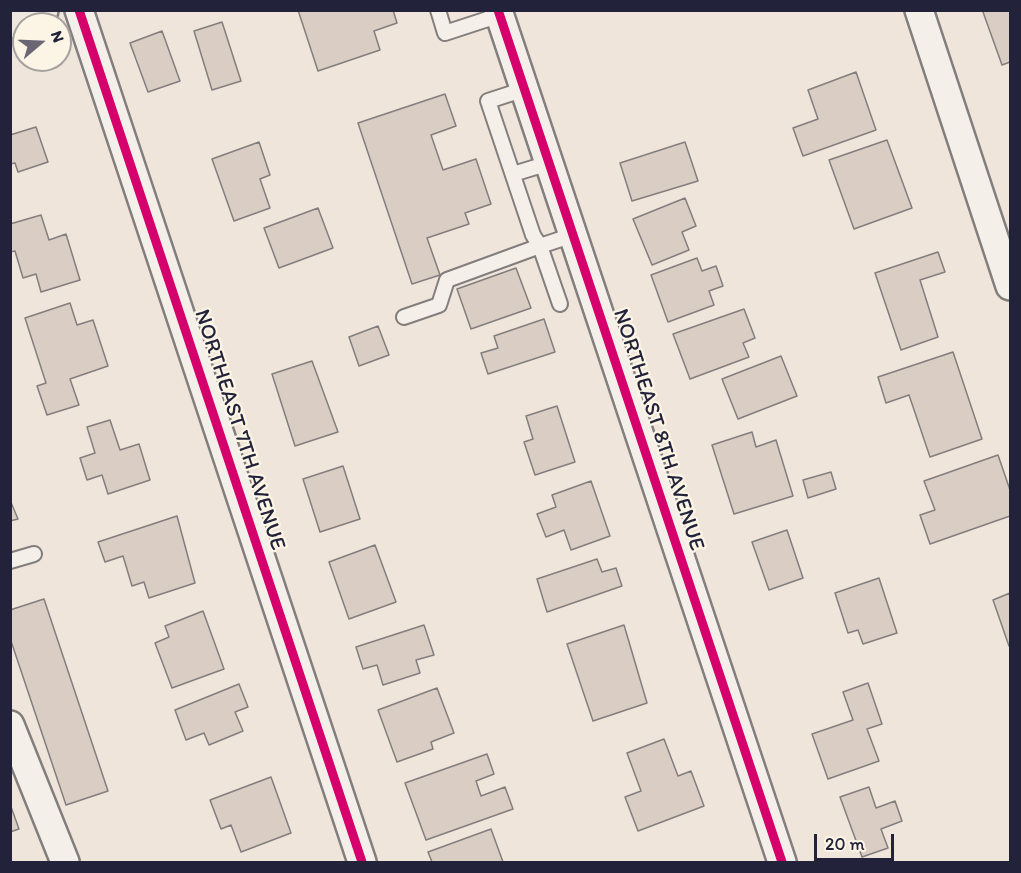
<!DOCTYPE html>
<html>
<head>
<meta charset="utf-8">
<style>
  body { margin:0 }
  #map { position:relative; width:1021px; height:873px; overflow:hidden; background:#f0e5da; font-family:Itim,sans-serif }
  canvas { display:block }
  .frame { position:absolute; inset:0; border:12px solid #22223b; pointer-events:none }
  .north { position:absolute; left:12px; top:12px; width:60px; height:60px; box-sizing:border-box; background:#fcf5e5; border:2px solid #a5a1a1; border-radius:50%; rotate:71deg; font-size:16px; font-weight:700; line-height:24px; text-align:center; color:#22223b }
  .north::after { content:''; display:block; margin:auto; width:21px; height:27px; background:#6a6673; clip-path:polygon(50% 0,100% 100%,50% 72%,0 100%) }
  .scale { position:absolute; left:814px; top:834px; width:80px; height:27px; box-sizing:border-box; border:3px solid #22223b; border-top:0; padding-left:8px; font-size:18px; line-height:21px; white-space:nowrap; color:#22223b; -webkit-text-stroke:4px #fcf5e5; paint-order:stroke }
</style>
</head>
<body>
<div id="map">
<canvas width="1021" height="873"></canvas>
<div class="frame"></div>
<div class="north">N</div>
<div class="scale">20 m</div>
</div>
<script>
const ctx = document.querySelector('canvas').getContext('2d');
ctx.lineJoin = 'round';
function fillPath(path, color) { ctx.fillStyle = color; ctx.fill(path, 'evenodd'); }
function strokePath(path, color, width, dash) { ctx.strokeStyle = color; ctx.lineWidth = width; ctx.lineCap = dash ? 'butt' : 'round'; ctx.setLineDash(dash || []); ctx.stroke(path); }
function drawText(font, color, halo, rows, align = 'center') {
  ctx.font = font + ' Itim,sans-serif'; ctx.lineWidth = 4.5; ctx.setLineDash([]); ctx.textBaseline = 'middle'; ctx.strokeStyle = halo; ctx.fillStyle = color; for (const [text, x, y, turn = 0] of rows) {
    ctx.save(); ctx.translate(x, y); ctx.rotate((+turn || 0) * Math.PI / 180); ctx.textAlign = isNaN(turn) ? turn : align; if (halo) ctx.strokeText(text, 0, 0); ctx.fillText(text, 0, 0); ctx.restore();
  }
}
const building = new Path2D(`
  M 298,10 L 393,10 L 397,23 L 374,31 L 380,50 L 318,71 Z
  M 987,10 L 1010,10 L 1010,62 L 1002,65 L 983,12 Z
  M 222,22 L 241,81 L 212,90 L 194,31 Z
  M 162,31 L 180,81 L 148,92 L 130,43 Z
  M 856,72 L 876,130 L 803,156 L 793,128 L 818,119 L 808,90 Z
  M 445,94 L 456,126 L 431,135 L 443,170 L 476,159 L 491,204 L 465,213 L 469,224 L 427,238 L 440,275 L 412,284 L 358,123 Z
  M 36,127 L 48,162 L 18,172 L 15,163 L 10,164 L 10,135 Z
  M 887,140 L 912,208 L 854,229 L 829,160 Z
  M 259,142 L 270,175 L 260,179 L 270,208 L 234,221 L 212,159 Z
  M 685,142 L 698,181 L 632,201 L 620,163 Z
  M 685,198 L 696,226 L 682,232 L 689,250 L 652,265 L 633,219 Z
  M 318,208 L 333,248 L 279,268 L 264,228 Z
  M 41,215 L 49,240 L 66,234 L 80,280 L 41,292 L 36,274 L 23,278 L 15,251 L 10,252 L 10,224 Z
  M 938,252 L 945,272 L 920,280 L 938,337 L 901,350 L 875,273 Z
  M 697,258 L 702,271 L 716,266 L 723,286 L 709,291 L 714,305 L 668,322 L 651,275 Z
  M 516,268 L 531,308 L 471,329 L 457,289 Z
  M 70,303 L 77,325 L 93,320 L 108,366 L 70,379 L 79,405 L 47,415 L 37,386 L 46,383 L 25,318 Z
  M 744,309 L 755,338 L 743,343 L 749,357 L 690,379 L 673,334 Z
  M 544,319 L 555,352 L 488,374 L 481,353 L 498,348 L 494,336 Z
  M 378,326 L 389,355 L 359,366 L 349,337 Z
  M 953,352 L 982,439 L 930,457 L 909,395 L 886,403 L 878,377 Z
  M 781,356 L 797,396 L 738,419 L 722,379 Z
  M 312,361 L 338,432 L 295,446 L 272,374 Z
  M 557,406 L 575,462 L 535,475 L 524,442 L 533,439 L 526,416 Z
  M 110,420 L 120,450 L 139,444 L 150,480 L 108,494 L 102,475 L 87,480 L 80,458 L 95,453 L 87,427 Z
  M 752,432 L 756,447 L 776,440 L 793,496 L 734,514 L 712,445 Z
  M 998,455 L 1010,490 L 1010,516 L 930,544 L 920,515 L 935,510 L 924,481 Z
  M 343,466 L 360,519 L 320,532 L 303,479 Z
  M 831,472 L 836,489 L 808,498 L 803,480 Z
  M 591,481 L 610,536 L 571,550 L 564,530 L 546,537 L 537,514 L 556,507 L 552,495 Z
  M 10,500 L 18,519 L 10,521 Z
  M 177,516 L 195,583 L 149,598 L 144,582 L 132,586 L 123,556 L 105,562 L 98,542 Z
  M 787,530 L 803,578 L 769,590 L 752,542 Z
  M 375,545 L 396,602 L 349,619 L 329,562 Z
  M 597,559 L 602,572 L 616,568 L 622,586 L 547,612 L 537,579 Z
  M 879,578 L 897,633 L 863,644 L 858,630 L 848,633 L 835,593 Z
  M 1010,593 L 1010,646 L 1009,646 L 993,600 Z
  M 44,599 L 108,791 L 66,805 L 10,638 L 10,610 Z
  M 203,611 L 224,669 L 172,688 L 155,643 L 169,637 L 165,626 Z
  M 424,625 L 434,655 L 416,660 L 420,673 L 383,685 L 377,665 L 363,669 L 356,647 Z
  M 624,625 L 647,703 L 593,721 L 567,644 Z
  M 868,683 L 882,724 L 867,729 L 879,761 L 828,779 L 812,734 L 853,720 L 843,692 Z
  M 239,684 L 248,707 L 235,712 L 243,731 L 209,745 L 204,733 L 186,740 L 175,710 Z
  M 437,688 L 454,733 L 431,742 L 433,749 L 397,762 L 378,710 Z
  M 664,739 L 678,776 L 691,771 L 704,806 L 638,831 L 625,797 L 641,791 L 627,753 Z
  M 487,754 L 494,774 L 476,781 L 481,796 L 505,787 L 513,809 L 426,840 L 405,783 Z
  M 271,777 L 291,833 L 241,852 L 231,825 L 221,829 L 210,800 Z
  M 869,787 L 876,808 L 895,801 L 902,821 L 881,829 L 888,848 L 862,857 L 840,797 Z
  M 10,804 L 19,829 L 10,832 Z
  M 491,829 L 503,862 L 432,862 L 428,852 Z`);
const service = new Path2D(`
  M 438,10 L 445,33 L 500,15
  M 513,174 L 549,163
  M 560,304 L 540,246 L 573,235
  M 404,317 L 439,305 L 447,280 L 540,246 L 533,235 L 488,101 L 525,89
  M 10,561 L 34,554`);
const minor = new Path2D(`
  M 79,10 L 362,862
  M 498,10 L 782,862
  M 919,10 L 1010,286
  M 10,725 L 65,862`);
const primary = new Path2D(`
  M 10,21 L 41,10`);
const cycleway = new Path2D(`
  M 79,10 L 362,862
  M 498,10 L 782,862`);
const streetNames = [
  ["NORTHEAST 7TH AVENUE",239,430,72],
  ["NORTHEAST 8TH AVENUE",658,430,72]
];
fillPath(building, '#dacdc4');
strokePath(building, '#837e7e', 1.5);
strokePath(service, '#837e7e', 18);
strokePath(minor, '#837e7e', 32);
strokePath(primary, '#837e7e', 38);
strokePath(service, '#f4f0e9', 14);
strokePath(minor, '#f4f0e9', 27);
strokePath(primary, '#ede7dd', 33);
strokePath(cycleway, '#d6006c', 9);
drawText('22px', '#22223b', '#fcf5e5', streetNames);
</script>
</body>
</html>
